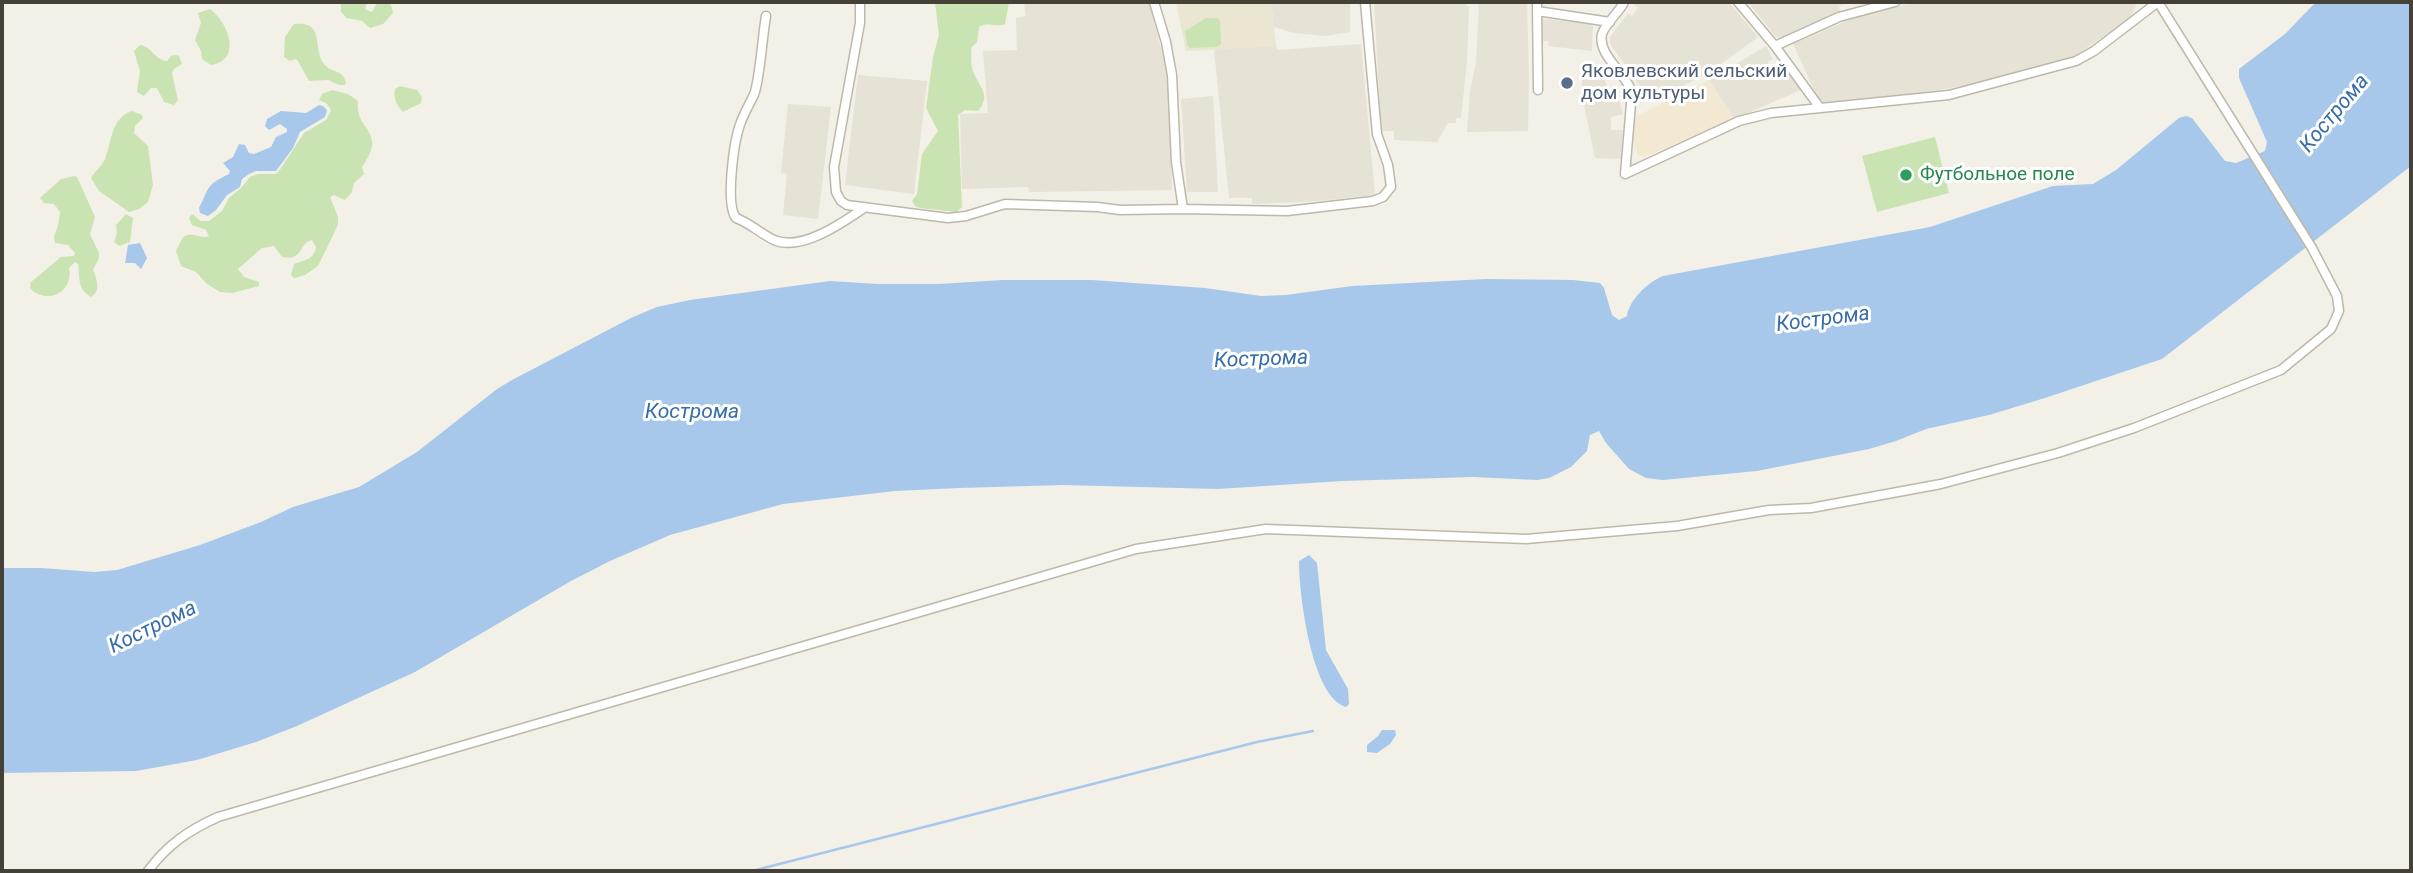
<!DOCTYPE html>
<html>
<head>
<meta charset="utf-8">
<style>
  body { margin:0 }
  #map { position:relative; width:2413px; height:873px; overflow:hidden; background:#f2f0e7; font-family:Roboto,sans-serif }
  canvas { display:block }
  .frame { position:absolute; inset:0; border:4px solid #454136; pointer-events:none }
</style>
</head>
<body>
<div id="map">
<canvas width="2413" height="873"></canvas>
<div class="frame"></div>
</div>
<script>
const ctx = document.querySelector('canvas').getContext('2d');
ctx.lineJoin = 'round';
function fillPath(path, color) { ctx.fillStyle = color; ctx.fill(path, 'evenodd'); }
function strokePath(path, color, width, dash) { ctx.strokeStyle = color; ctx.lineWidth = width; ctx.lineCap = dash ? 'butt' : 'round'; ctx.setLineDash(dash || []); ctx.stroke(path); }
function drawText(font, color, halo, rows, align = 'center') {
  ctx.font = font + ' Roboto,sans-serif'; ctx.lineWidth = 6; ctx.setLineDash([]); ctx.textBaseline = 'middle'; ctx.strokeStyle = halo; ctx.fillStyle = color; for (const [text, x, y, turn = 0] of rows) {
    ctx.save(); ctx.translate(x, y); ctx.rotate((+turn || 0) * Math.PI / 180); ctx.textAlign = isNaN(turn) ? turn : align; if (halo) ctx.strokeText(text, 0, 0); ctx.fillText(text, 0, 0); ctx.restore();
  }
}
const residential = new Path2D(`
  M 1024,2 L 1149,2 L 1169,79 L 1172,190 L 1029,192 L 1028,187 L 962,189 L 960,114 L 988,113 L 983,51 L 1017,50 L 1016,18 L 1026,16 Z
  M 1271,2 L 1350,2 L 1350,32 L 1325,36 L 1294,33 L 1274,27 Z
  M 1374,2 L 1466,2 L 1466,6 L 1469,6 L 1467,62 L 1461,118 L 1456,118 L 1456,123 L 1448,123 L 1437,142 L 1394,140 L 1394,131 L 1381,131 Z
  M 1479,2 L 1527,2 L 1529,77 L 1528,131 L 1467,132 L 1470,91 L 1476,63 Z
  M 1632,2 L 1729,2 L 1758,37 L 1709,73 L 1656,99 L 1647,96 L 1610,44 L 1610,37 L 1628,13 L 1632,16 L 1638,8 Z
  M 1748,2 L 1849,2 L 1839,6 L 1840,11 L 1781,39 L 1775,36 Z
  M 1919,2 L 2138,2 L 2129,19 L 2073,57 L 1970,85 L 1904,95 L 1820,103 L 1793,44 L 1865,13 Z
  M 1543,19 L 1593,24 L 1592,51 L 1548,46 L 1549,41 L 1542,41 Z
  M 1361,44 L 1375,195 L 1319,201 L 1252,204 L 1252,198 L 1229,198 L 1214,49 L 1276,46 L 1277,50 Z
  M 1766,46 L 1773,59 L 1768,62 L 1772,70 L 1783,64 L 1801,90 L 1734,119 L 1709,80 Z
  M 1582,72 L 1603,74 L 1610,95 L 1617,93 L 1623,114 L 1611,117 L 1611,130 L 1623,130 L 1621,159 L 1595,158 L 1582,95 Z
  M 858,75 L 927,81 L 914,194 L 845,185 Z
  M 1213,96 L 1218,192 L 1187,192 L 1181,99 Z
  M 788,104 L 831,107 L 818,219 L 783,215 L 787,174 L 781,173 Z`);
const commercial = new Path2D(`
  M 1709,80 L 1734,119 L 1644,157 L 1638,155 L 1632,141 L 1635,117 Z`);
const education = new Path2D(`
  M 1176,2 L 1271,2 L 1276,46 L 1186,51 Z`);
const green = new Path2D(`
  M 341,2 L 367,2 L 365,9 L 372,12 L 378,2 L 386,2 L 391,5 L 393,13 L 383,24 L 370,28 L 362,21 L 347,18 L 341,12 Z
  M 935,2 L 1009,2 L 1005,24 C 996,28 988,21 979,27 L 977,42 L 971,48 C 972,56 970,64 973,71 C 979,87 992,95 978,111 L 965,110 L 958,115 L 962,207 L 956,212 L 920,208 L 915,206 L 912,201 L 917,194 L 922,154 L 938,131 L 926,108 L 933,57 L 939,35 Z
  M 210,9 C 228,22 243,60 211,65 L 202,59 L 201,51 L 195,40 L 201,23 L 198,13 Z
  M 1206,18 L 1217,18 L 1220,20 L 1221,44 L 1217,47 L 1190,48 L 1187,45 L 1185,31 Z
  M 294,24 C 327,20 311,50 325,65 C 332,73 342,69 346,82 L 345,85 L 339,85 L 328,80 L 309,81 L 298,61 L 296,59 L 290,61 L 284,57 L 285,37 Z
  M 140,45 C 153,47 154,60 167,61 L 171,56 L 176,55 L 179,56 L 182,64 L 174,69 L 172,73 L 178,100 L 174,105 L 164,102 L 157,88 L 151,88 L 144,96 L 137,92 L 140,71 L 134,51 Z
  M 400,86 L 417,90 L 422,97 L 421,103 L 403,112 C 397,106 393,97 395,89 Z
  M 332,90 L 348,94 L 358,101 C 354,131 389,130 362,167 L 364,174 L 354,183 L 352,192 L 345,200 L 334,195 L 330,197 L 338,217 L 338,225 L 318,266 L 305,275 L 294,278 L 291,275 L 294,264 C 304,260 314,260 316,247 L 312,240 C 297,244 305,261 282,257 L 274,246 L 262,248 L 238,269 L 244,277 L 259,282 L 259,286 L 232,293 L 220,292 L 207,284 L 196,272 L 181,266 L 176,251 L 183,237 C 193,231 200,240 209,236 L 206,230 L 192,225 L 189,218 L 192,214 L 201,221 L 209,221 L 222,211 L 229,198 L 241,188 L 250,177 L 258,174 L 276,174 L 279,171 L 304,133 L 326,120 L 331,111 L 330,108 L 326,103 L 319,100 L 322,94 Z
  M 132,111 L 142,115 L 143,118 L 135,126 L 134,133 L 148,146 L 153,185 L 148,202 L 139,209 L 129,212 L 99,191 L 91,178 C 95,171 102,166 105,159 C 112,141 111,118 132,111 Z
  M 1935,137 L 1949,193 L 1877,212 L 1862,156 Z
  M 74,176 L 77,177 L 95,217 L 90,234 L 99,253 L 99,258 L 93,270 C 97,279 101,291 91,297 C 77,289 80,278 78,264 L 75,262 L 69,268 C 74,292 47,306 30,288 L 31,282 L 61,257 L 74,256 L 75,253 L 68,245 L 55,243 L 54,236 L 58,226 L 60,212 L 54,204 L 44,203 L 40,198 L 61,179 Z
  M 126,214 L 133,218 L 130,242 L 119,246 L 114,242 L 117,233 L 116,225 Z`);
const water = new Path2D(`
  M 2316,2 L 2411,2 L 2411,166 L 2162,359 L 2045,398 L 1989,415 L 1926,429 L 1896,441 L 1869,449 L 1757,471 L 1663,480 L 1646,478 L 1629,469 L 1606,443 L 1599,431 L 1590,435 L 1587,451 L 1571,467 L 1549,478 L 1537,480 L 1473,477 L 1342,481 L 1218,489 L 1063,485 L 959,488 L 895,491 L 783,504 L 670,535 L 610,561 L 571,581 L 415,672 L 297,726 L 256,742 L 197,760 L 136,771 L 2,773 L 2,568 L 42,568 L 94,572 L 117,570 L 200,545 L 261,522 L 293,507 L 359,487 L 417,452 L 497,389 L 512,380 L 631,318 L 657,307 L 690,300 L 830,281 L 878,284 L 939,284 L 1003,280 L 1092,280 L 1205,288 L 1261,296 L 1286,295 L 1352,286 L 1486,279 L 1573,280 L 1600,283 L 1604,288 L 1612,315 L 1619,320 L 1627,316 C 1629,300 1648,282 1663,276 L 1930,227 L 2053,186 L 2093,184 L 2116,170 L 2179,118 L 2186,116 L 2192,118 L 2225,161 L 2236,163 L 2265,151 L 2267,142 L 2239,78 L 2239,69 L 2285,34 Z
  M 319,105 L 323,106 L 327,110 L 325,117 L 300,132 L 293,148 L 276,171 L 256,171 L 249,174 L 242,179 L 240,187 L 227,195 L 216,210 L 208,216 L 200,213 L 199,208 C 211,185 205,186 229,174 L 230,171 L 223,163 L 233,157 L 239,144 L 245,145 L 249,153 L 254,154 L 271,147 L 276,137 L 287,132 L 287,129 L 280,124 L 269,130 L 265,126 L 267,119 L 281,111 L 306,113 Z
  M 140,243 L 147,258 L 141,269 L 135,263 L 125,263 L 128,245 Z
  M 1309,555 L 1317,563 L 1326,650 L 1348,689 L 1349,704 L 1346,707 C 1311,697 1299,593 1299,561 Z
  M 1382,730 L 1395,730 L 1396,735 L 1390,744 L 1377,753 L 1367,752 L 1367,745 L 1378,736 Z`);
const stream = new Path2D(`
  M 752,871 L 1257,742 L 1313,731`);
const street = new Path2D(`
  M 860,2 L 860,23 L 834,167 L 836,192 L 841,201 L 847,205 L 948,218 L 966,216 L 1005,204 L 1097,207 L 1120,210 L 1183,209 L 1287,211 L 1373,201 L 1383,197 L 1391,187 L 1388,165 L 1377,134 L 1365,2
  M 1154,2 L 1166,42 L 1172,75 L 1176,162 L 1183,209
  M 1537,2 L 1538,90
  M 1624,2 C 1619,13 1606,22 1602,34 C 1597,55 1626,73 1632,92 L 1625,174 L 1739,121 L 1771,113 L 1949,95 L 2076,61 L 2094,51 L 2158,2
  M 1738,2 L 1775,46 L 1820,108
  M 1537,11 L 1610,22
  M 766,16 C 762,40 761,68 755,92 C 751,102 745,111 741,122 C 734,139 725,204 736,218 C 750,223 761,234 774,240 C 801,252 842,223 864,208
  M 1775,46 L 1839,17 L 1895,2
  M 148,871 C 167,845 189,830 218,817 L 1136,549 L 1266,529 L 1526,539 L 1677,526 L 1769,510 L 1811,508 L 1941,484 L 2058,453 L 2134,428 L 2281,370 L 2331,329 L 2339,311 L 2337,296 L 2312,248 L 2158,2`);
const markers = [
  [1567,83,7,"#5c6f8a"],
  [1906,175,7,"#2e9e5b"]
];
const serviceNames = [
  ["Яковлевский сельский",1581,72],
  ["дом культуры",1581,94]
];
const leisureNames = [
  ["Футбольное поле",1920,175]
];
const waterNames = [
  ["Кострома",2335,114,-50],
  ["Кострома",1823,320,-7],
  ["Кострома",1261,360,-2],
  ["Кострома",692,413],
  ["Кострома",153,628,-26]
];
fillPath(residential, '#e6e2d5');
fillPath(commercial, '#f3e9d3');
fillPath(education, '#ebe6d2');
fillPath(green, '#c9e4b2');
fillPath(water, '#a7c8eb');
strokePath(stream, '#a7c8eb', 2.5);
strokePath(street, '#bdb8aa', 11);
strokePath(street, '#fff', 8);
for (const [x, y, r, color] of markers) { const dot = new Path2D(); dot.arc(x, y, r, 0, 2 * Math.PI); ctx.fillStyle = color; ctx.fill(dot); strokePath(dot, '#fff', 2.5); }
drawText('19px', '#4e5e75', '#fff', serviceNames, 'left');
drawText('19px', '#27864d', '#fff', leisureNames, 'left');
drawText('italic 21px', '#366daa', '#fff', waterNames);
</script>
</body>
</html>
